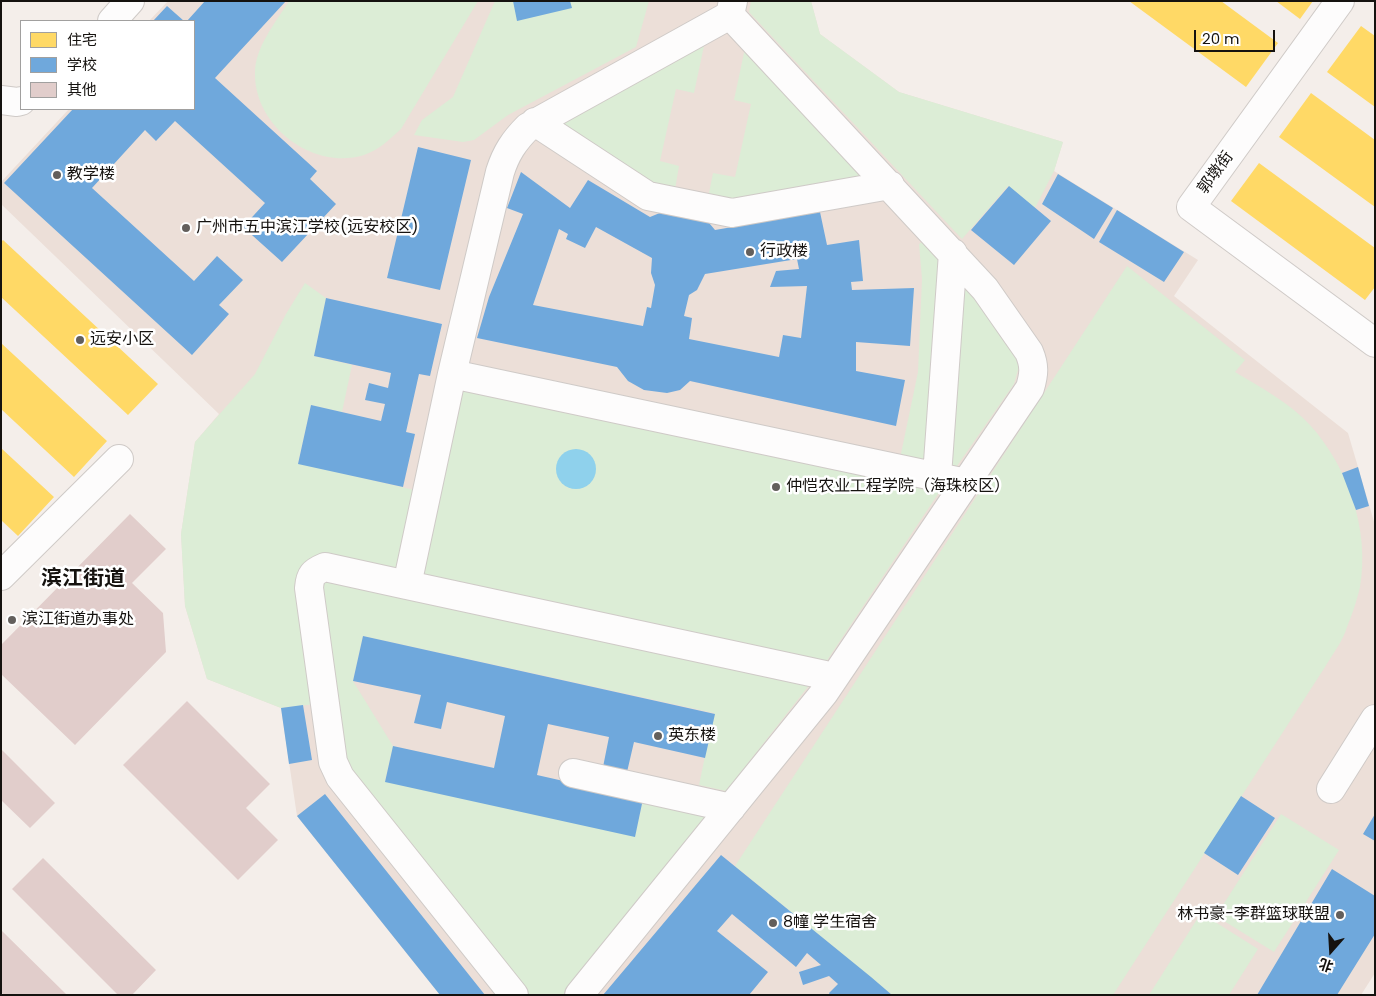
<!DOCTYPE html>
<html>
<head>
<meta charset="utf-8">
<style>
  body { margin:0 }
  #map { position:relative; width:1376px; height:996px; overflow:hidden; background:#f4eeea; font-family:Poppins,"Noto Sans SC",sans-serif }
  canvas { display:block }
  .frame { position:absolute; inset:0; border:2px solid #15120f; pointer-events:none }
  .legend { position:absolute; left:20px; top:20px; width:175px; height:90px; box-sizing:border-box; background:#fff; border:1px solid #a1a09f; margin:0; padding:6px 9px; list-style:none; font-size:15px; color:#15120f }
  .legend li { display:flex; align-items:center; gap:10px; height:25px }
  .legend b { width:25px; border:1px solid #a1a09f }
  .north { position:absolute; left:1306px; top:926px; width:50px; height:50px; -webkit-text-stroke:4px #fff; paint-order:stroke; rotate:199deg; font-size:14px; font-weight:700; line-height:20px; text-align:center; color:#15120f }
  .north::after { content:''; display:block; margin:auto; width:18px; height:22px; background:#15120f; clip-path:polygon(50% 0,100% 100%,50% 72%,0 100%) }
  .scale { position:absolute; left:1194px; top:30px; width:81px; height:22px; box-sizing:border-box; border:2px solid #15120f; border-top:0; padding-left:6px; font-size:15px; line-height:18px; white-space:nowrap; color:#15120f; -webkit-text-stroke:4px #fff; paint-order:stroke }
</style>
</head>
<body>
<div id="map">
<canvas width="1376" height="996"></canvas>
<div class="frame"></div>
<ul class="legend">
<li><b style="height:14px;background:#ffd966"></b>住宅</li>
<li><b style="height:14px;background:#6fa8dc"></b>学校</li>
<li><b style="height:14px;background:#e1cdcb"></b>其他</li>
</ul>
<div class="north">北</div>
<div class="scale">20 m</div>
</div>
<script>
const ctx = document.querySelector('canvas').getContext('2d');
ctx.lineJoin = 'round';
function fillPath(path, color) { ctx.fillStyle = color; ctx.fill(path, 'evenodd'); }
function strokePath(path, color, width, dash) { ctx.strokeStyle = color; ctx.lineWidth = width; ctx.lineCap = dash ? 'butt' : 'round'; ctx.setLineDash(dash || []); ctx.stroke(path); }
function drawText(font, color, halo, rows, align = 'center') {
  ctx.font = font + ' Poppins,"Noto Sans SC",sans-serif'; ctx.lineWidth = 5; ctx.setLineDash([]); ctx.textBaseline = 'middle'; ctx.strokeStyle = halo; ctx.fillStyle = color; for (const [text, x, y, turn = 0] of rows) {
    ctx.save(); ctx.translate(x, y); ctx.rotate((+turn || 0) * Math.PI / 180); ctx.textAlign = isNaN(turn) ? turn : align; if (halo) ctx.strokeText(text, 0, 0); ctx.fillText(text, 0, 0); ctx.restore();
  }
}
const built = new Path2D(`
  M 168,1 L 811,1 L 820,34 L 899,92 L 1063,142 L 1054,171 L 1198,260 L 1174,296 L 1348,433 L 1375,525 L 1375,973 L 1361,995 L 440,995 L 297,816 L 281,708 L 207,679 L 185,606 L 181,534 L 195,442 L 219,414 L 1,204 L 1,182 L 69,109 L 194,109 L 194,21 L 149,21 Z`);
const green = new Path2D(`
  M 289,1 L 478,1 L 401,129 C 390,139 379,150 364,155 C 313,171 254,126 255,73 C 255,47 276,22 289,1 Z
  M 495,1 L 649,1 L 636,47 L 508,115 L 474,140 L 463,142 L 414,135 L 422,120 L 453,97 Z
  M 751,1 L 811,1 L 820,34 L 899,92 L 1063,142 L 1054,171 L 1035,208 L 1008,186 L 962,239 L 749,12 Z
  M 708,27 L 694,93 L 676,89 L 660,161 L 679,166 L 673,201 L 535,122 Z
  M 748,34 L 890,185 L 706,208 L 713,173 L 735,177 L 751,104 L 734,100 Z
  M 929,238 L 952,263 L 1020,363 L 1014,384 L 948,479 L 818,674 L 726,791 L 699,785 L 714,713 L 363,636 L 353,681 L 393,746 L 385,781 L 635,836 L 643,799 L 711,814 L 563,995 L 514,995 L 340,777 L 324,703 L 281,708 L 207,679 L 185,606 L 181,534 L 195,442 L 255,374 L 286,314 L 305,283 L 326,298 L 314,356 L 352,365 L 342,412 L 311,405 L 298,463 L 427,493 L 452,374 L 898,468 L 918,372 L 922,279 L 919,244 Z
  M 1127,266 L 1245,360 L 1235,372 C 1260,387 1290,403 1310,425 C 1348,467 1370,530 1360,587 C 1357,600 1352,615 1347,627 C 1343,641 1332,655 1325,667 L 1113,995 L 892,995 L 735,866 Z
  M 1281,814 L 1339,850 L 1274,952 L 1216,916 Z
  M 1201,913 L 1258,949 L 1229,995 L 1149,995 Z`);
const water = new Path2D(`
  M556 469a20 20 0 1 1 40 0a20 20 0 1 1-40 0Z`);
const homes = new Path2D(`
  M 1129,1 L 1221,1 L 1278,43 L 1246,87 Z
  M 1276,1 L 1313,1 L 1300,19 Z
  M 1361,26 L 1375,36 L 1375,107 L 1327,72 Z
  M 1311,93 L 1375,140 L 1375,207 L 1279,137 Z
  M 1259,163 L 1375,248 L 1375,287 L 1365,300 L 1231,201 Z
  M 3,240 L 158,384 L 128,415 L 1,297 L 1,242 Z
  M 1,343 L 107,441 L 74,477 L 1,409 Z
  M 1,448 L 54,497 L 18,536 L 1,520 Z`);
const schools = new Path2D(`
  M 205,1 L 286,1 L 215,78 L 317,171 L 310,179 L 336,204 L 282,262 L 243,227 L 265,203 L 175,121 L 156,141 L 145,130 L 92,188 L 194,281 L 217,256 L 243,280 L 219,305 L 229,314 L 192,355 L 4,183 L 73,109 L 194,109 L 194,21 L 187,21 Z
  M 513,1 L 570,1 L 572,8 L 517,21 Z
  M 167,6 L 184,21 L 153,21 Z
  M 418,147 L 471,160 L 440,290 L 387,278 Z
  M 521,172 L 570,208 L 588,180 L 650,217 L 672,208 L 704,217 L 715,230 L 820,212 L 827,245 L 859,240 L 863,281 L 851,282 L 852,290 L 914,288 L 910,346 L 856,342 L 856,371 L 905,380 L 896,426 L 690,381 L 680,390 L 667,393 L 644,390 L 628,381 L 617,367 L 477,338 L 489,297 L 523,214 L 507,208 ZM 596,227 L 652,258 L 651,273 L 655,285 L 651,308 L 647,307 L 643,326 L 533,305 L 559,229 L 568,234 L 566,239 L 585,248 ZM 797,259 L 799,269 L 776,271 L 770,287 L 807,286 L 801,338 L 783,335 L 779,357 L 689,339 L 692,318 L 684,316 L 689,295 L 697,290 L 705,274 Z
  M 1058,174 L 1113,208 L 1094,239 L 1042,204 Z
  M 1009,186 L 1051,221 L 1014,265 L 971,230 Z
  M 1117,210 L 1184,252 L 1164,282 L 1099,242 Z
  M 326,298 L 442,324 L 430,376 L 419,374 L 406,432 L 415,434 L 403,487 L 298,464 L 311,405 L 381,421 L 385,404 L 365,400 L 369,383 L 388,388 L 391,373 L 314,356 Z
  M 1358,467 L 1369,506 L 1356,510 L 1342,473 Z
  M 363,636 L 715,714 L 705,758 L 634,742 L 627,772 L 603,767 L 609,737 L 548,724 L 537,775 L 643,799 L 635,837 L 385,782 L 393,746 L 494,768 L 505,716 L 447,702 L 441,729 L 414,723 L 421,695 L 353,681 Z
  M 303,705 L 312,760 L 289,764 L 281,708 Z
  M 325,794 L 485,995 L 440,995 L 297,816 Z
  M 1241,796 L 1275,818 L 1238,875 L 1204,853 Z
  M 1375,814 L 1375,841 L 1363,834 Z
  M 721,855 L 871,977 L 892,995 L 830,995 L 829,993 L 838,984 L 829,976 L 803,985 L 799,972 L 821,965 L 807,953 L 796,967 L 732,914 L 717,931 L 768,972 L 749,995 L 603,995 Z
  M 1332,869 L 1375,896 L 1375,934 L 1337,995 L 1257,995 Z`);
const building = new Path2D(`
  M 130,514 L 166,549 L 132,583 L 163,613 L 166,652 L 75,745 L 1,674 L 1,645 Z
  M 187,701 L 270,784 L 246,808 L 278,840 L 238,880 L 123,765 Z
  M 1,749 L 55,803 L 30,828 L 1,800 Z
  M 43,858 L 156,970 L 132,995 L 118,995 L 12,889 Z
  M 1,930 L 67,995 L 4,995 L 1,992 Z`);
const minor = new Path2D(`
  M 1340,1 L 1191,207 L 1375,343
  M 730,15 L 528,127 C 514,141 506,153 500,172 L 452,374 L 407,585 L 834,677
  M 112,21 L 130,1
  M 1,100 L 17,102 L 21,101
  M 535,122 L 648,196 L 732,213 L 890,185
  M 452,374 L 966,483
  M 937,476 L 953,253
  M 1,576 L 119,459
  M 407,585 L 325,567 C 313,572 310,575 309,588 L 333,762 L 340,777 L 514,995
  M 573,773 L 731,808
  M 1331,789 L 1375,719
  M 579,995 L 824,693 L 1030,388 C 1034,374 1035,366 1029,352 L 985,289 L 730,15 L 733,1`);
const markers = [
  [57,175,5,"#635f5c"],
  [186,228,5,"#635f5c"],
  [750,252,5,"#635f5c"],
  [80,340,5,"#635f5c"],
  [776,487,5,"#635f5c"],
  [12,620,5,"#635f5c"],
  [658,736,5,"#635f5c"],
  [1340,915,5,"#635f5c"],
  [773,923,5,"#635f5c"]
];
const streetNames = [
  ["郭墩街",1216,173,-54]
];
const poiNames = [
  ["教学楼",67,175],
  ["广州市五中滨江学校(远安校区)",196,228],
  ["行政楼",760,252],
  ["远安小区",90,340],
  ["仲恺农业工程学院（海珠校区）",786,487],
  ["滨江街道办事处",22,620],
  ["英东楼",668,736],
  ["林书豪-李群篮球联盟",1330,915,"right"],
  ["8幢 学生宿舍",783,923]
];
const districtNames = [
  ["滨江街道",83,580]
];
fillPath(built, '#ecdfd8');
fillPath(green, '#dcedd6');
fillPath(water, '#8fd1ec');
fillPath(homes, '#ffd966');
fillPath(schools, '#6fa8dc');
fillPath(building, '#e1cdcb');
strokePath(minor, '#cfcac7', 30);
strokePath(minor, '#fdfcfc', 28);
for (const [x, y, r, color] of markers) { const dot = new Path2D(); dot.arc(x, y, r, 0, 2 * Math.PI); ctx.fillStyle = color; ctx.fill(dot); strokePath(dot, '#fff', 2); }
drawText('16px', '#15120f', '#fff', streetNames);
drawText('16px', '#15120f', '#fff', poiNames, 'left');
drawText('bold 21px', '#15120f', '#fff', districtNames);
</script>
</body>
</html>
